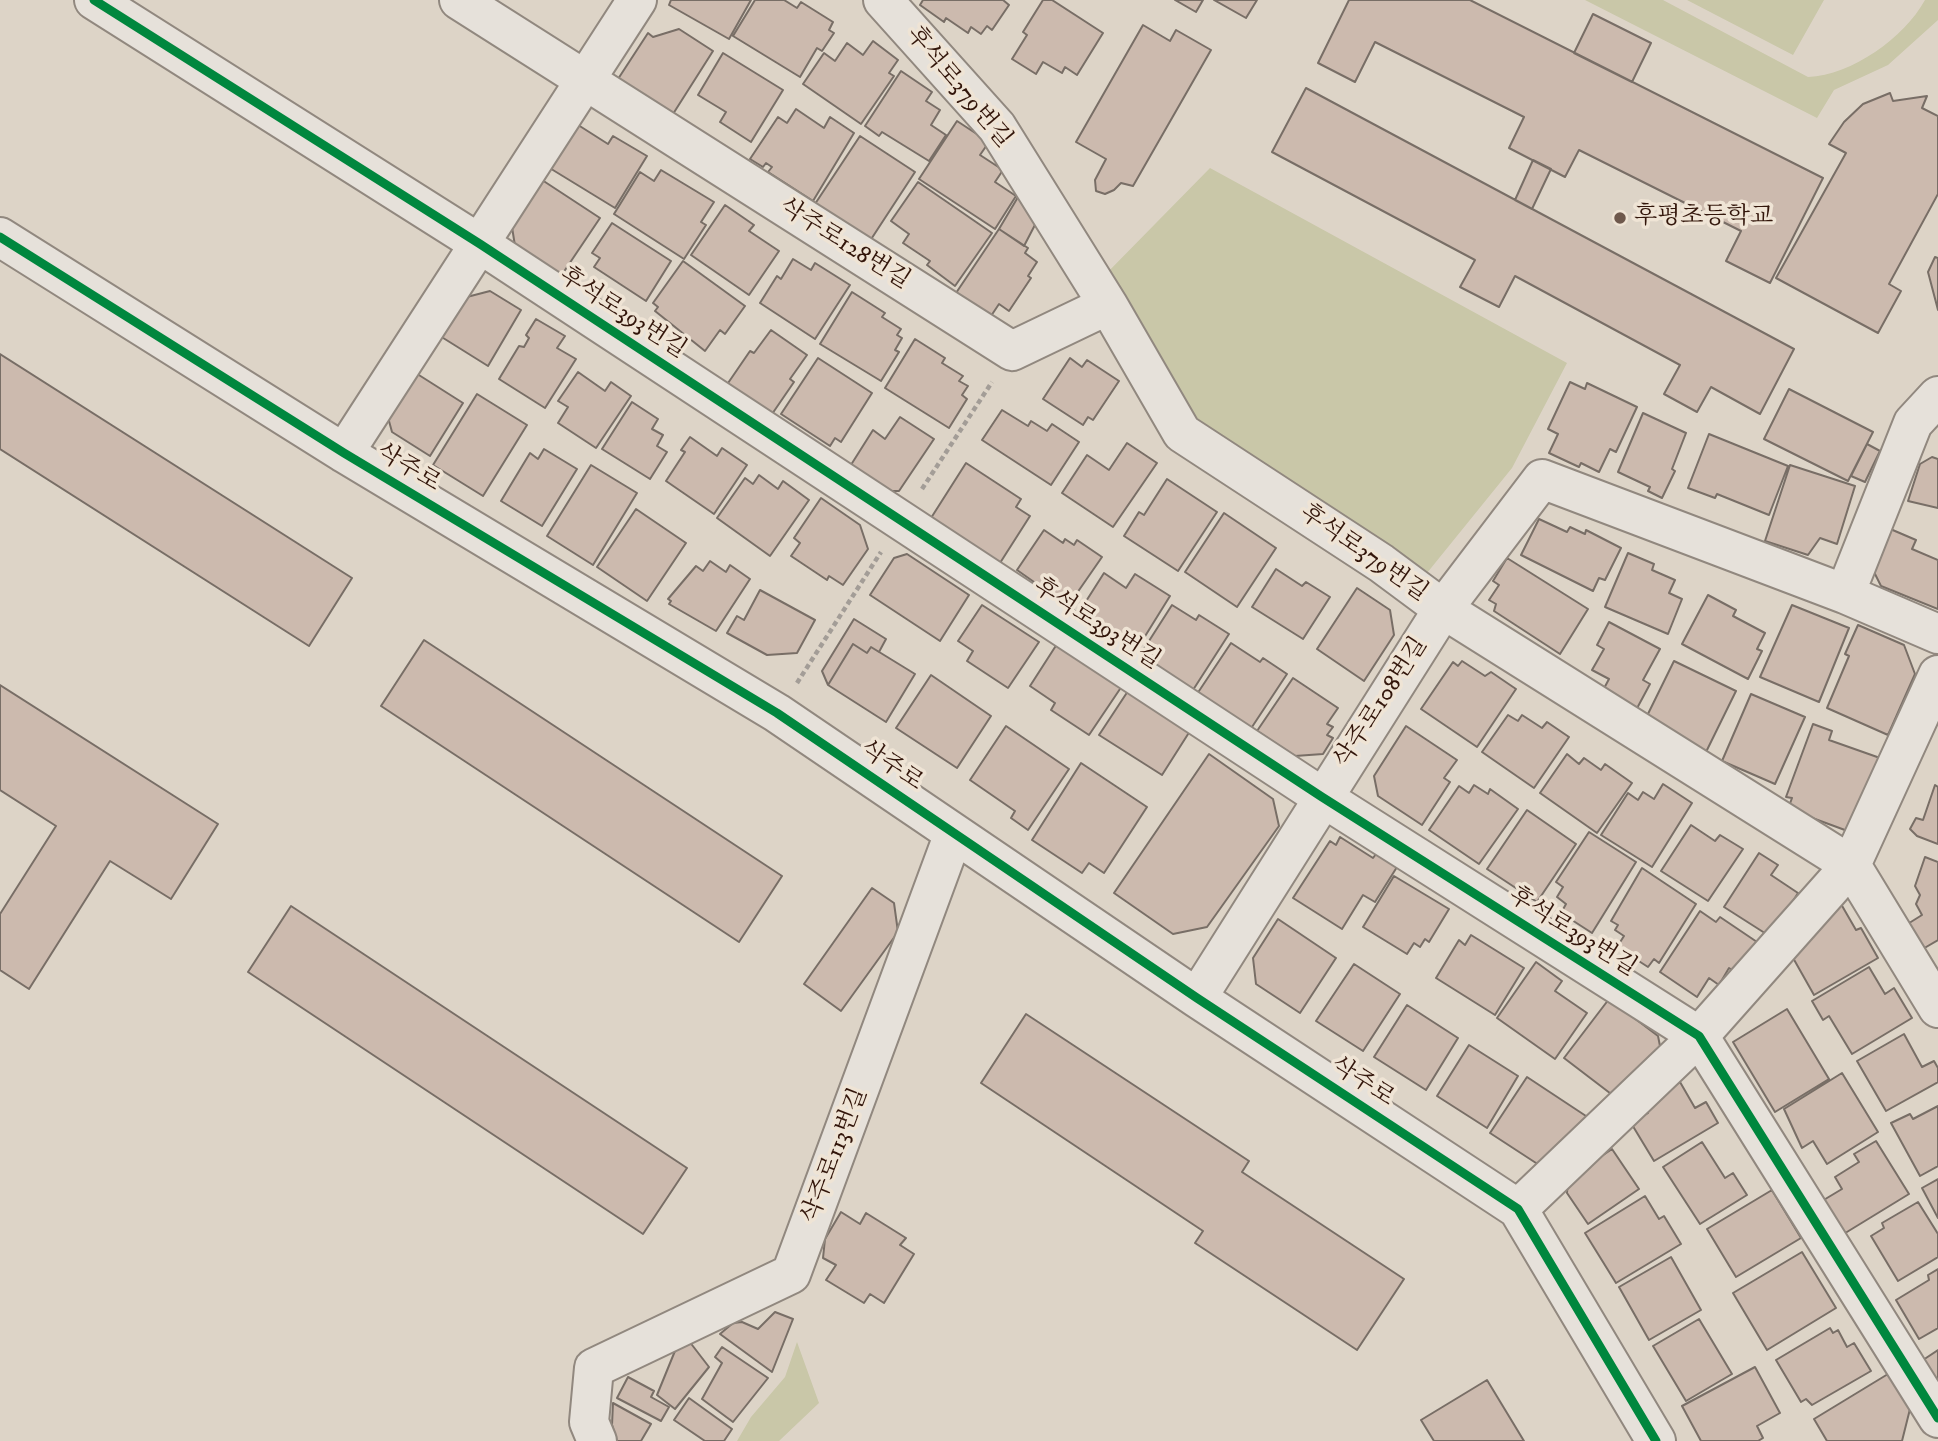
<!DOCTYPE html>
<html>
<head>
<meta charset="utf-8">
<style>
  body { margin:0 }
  canvas { display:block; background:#ddd4c7 }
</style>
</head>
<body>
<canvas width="1938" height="1441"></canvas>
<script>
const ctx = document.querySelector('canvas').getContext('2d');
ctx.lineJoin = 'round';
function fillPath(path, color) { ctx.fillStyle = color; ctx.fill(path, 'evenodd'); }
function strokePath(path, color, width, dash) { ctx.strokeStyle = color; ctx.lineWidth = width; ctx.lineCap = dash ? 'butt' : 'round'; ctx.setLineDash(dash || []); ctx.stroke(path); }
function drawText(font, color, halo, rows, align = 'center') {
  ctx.font = font + ' "IM FELL DW Pica","Noto Serif KR",serif'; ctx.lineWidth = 7; ctx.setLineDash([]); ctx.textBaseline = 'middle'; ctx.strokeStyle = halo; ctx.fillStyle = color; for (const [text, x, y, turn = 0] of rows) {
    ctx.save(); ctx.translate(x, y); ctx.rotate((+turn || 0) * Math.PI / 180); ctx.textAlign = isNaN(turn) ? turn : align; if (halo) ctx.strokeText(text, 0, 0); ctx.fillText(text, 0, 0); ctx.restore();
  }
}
const green = new Path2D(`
  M 1585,0 L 1663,0 L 1808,77 C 1852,75 1904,38 1925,0 L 1938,0 L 1938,20 L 1888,65 L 1834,90 L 1817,118 Z
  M 1687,0 L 1824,0 L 1793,55 Z
  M 1210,168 L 1567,363 L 1512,468 L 1427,573 L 1188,415 L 1101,279 Z
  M 797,1342 L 819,1403 L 779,1441 L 737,1441 L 751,1417 L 785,1377 Z`);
const building = new Path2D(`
  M 671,0 L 751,0 L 729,39 L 669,5 Z
  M 755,0 L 784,0 L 797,8 L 801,2 L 833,22 L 829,30 L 834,33 L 822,51 L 817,48 L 800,77 L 733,36 Z
  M 923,0 L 1003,0 L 1009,5 L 992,30 L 987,26 L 981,34 L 971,27 L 968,33 L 946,18 L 944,22 L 920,5 Z
  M 1043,0 L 1052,0 L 1103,33 L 1077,75 L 1065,67 L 1062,73 L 1043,62 L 1036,74 L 1012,59 L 1027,35 L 1023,32 Z
  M 1175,0 L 1203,0 L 1196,12 Z
  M 1214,0 L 1257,0 L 1246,18 Z
  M 1349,0 L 1470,0 L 1823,178 L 1770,283 L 1726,261 L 1741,231 L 1579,150 L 1565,177 L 1509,148 L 1524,117 L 1375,42 L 1355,82 L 1318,63 Z
  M 1593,14 L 1651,43 L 1632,82 L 1574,53 Z
  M 1143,25 L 1170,41 L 1176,30 L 1211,50 L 1133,186 L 1121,183 L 1114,190 L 1105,194 L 1096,191 L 1095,180 L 1106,159 L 1076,142 Z
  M 679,29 L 713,51 L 673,114 L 618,79 L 648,33 L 653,37 Z
  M 873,41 L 898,60 L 889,73 L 894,76 L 861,124 L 803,84 L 824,53 L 835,61 L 847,43 L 863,55 Z
  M 723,53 L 783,90 L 751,142 L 720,122 L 726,112 L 698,95 Z
  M 901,71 L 932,92 L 926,101 L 940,110 L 931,125 L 946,135 L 929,161 L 882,132 L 879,136 L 865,126 Z
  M 1306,88 L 1794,349 L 1760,414 L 1711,387 L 1697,412 L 1664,394 L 1680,365 L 1515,276 L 1499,307 L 1460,287 L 1475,260 L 1272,152 Z
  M 1890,93 L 1893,101 L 1927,96 L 1922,108 L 1938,116 L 1938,194 L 1889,284 L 1901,291 L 1878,333 L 1776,278 L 1846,153 L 1829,144 L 1844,122 L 1863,104 Z
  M 796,109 L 824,128 L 830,117 L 854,133 L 813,201 L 768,172 L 772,167 L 766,163 L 763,167 L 750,159 L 778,117 L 787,123 Z
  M 957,121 L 989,142 L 980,155 L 1003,170 L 995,182 L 1016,196 L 995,229 L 919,179 Z
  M 575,123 L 608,144 L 613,136 L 647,156 L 615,208 L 548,167 Z
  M 860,136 L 915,172 L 866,247 L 811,210 Z
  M 1533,160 L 1551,169 L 1532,209 L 1515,200 Z
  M 661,170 L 714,202 L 701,222 L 706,225 L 684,259 L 614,214 L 640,172 L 654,181 Z
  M 539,178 L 600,218 L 559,279 L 516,252 L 511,221 Z
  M 918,182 L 992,233 L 955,286 L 927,265 L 930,261 L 903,243 L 909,234 L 891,221 Z
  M 1021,192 L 1037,221 L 1024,246 L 999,229 Z
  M 725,205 L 754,225 L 749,231 L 779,251 L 749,295 L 691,255 Z
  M 612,223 L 671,261 L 646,301 L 594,267 L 600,258 L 592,253 Z
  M 999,229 L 1028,248 L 1025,253 L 1037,262 L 1028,276 L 1031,278 L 1009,311 L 999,304 L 991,316 L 956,293 Z
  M 1935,257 L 1938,258 L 1938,310 L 1928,272 Z
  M 793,259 L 811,270 L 815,263 L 850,285 L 815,339 L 760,303 L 777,276 L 781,279 Z
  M 683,261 L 745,306 L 725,334 L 720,330 L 705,351 L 655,311 L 658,307 L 653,303 Z
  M 490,291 L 521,310 L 488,366 L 440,336 L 463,298 Z
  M 852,292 L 885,313 L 882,317 L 901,329 L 897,335 L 902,338 L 895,350 L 899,352 L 881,381 L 820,344 Z
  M 536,319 L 565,336 L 557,348 L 576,359 L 545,408 L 499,379 L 519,346 L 524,347 L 529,338 L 526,335 Z
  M 771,330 L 807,355 L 790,379 L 794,382 L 770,417 L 726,386 L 750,351 L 754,353 Z
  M 915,339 L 945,358 L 942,363 L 963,376 L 959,381 L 968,386 L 962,395 L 967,399 L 949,428 L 885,388 Z
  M 0,354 L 352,578 L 309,646 L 0,449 Z
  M 818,358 L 872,393 L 841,442 L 835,438 L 830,446 L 781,414 Z
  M 1070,358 L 1082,367 L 1087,360 L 1119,381 L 1093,420 L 1088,417 L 1083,425 L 1043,399 Z
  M 411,370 L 463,403 L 430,456 L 392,432 L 386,410 Z
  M 578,372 L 605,391 L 611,382 L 631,396 L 596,448 L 558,423 L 568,407 L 558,401 Z
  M 1570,382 L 1585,389 L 1587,383 L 1637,407 L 1616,452 L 1610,449 L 1599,472 L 1581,463 L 1579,467 L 1549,453 L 1558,434 L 1548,429 Z
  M 1789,389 L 1873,432 L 1848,481 L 1764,439 Z
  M 477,394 L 527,425 L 483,496 L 433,465 Z
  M 632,402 L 658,419 L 652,429 L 663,435 L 657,446 L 667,452 L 650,479 L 602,449 Z
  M 1002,410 L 1028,426 L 1031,421 L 1047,431 L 1052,424 L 1079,442 L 1051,485 L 982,440 Z
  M 1643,413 L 1686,433 L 1672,469 L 1675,471 L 1662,498 L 1648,491 L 1650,487 L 1618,472 Z
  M 900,417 L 934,439 L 899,491 L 883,491 L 849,468 L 873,430 L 885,439 Z
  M 1709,434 L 1788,466 L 1769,515 L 1717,494 L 1715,498 L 1688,488 Z
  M 690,437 L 717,456 L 722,448 L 747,465 L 714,514 L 666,481 L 685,452 L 681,450 Z
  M 1127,443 L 1157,463 L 1113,527 L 1062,493 L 1087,455 L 1109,470 Z
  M 1867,444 L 1880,451 L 1865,482 L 1851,476 Z
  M 544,449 L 577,469 L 542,526 L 501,501 L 530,453 L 538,459 Z
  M 1932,457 L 1938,459 L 1938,508 L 1908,501 L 1920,464 Z
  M 966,463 L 1021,499 L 1016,507 L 1030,516 L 1000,563 L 931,518 Z
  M 591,465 L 637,493 L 593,565 L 547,536 Z
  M 1790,465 L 1855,486 L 1837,544 L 1820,538 L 1808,555 L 1765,541 Z
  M 759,475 L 778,489 L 783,481 L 809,500 L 770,556 L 717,518 L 745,478 L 753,484 Z
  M 1167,479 L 1217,512 L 1178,571 L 1124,536 L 1139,512 L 1144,515 Z
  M 821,498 L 860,525 L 868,549 L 843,585 L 829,576 L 827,580 L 791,556 L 800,543 L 794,538 Z
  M 636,509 L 686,543 L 647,601 L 597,567 Z
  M 1224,513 L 1276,548 L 1237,607 L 1185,572 Z
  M 1539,519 L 1567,532 L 1570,527 L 1585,534 L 1586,530 L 1621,548 L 1605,580 L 1599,578 L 1593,591 L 1521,555 Z
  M 1888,528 L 1916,540 L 1912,549 L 1938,560 L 1938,609 L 1881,586 L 1872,568 Z
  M 1044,530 L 1063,543 L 1065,539 L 1074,545 L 1077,540 L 1102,557 L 1068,606 L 1017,570 Z
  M 1628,553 L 1654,564 L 1652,570 L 1675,580 L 1669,593 L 1682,599 L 1668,634 L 1605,607 Z
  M 907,554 L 969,595 L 940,641 L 870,595 L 894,558 Z
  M 1507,558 L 1588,609 L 1560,654 L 1494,611 L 1496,604 L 1489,600 L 1499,585 L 1493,581 Z
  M 710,561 L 726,572 L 730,565 L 750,579 L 716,631 L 669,604 L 671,601 L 668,599 L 696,566 L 703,571 Z
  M 1276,569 L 1302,586 L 1306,582 L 1330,597 L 1303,639 L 1252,607 Z
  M 1104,573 L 1126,588 L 1135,574 L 1170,596 L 1134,654 L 1076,617 Z
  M 1357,588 L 1390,610 L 1394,635 L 1364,681 L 1317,649 Z
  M 760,590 L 815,620 L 797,653 L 767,655 L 727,633 L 737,616 L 744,620 Z
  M 1708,595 L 1736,610 L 1733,616 L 1765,633 L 1757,649 L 1762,651 L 1748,679 L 1682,644 Z
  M 982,605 L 1039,642 L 1008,688 L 967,661 L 973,651 L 958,641 Z
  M 1172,605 L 1196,620 L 1199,615 L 1229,634 L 1193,690 L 1140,655 Z
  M 1792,605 L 1849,628 L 1819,702 L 1760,677 Z
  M 854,619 L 886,639 L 879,652 L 871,647 L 867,653 L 853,644 L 828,685 L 822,671 Z
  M 1609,622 L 1660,649 L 1643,680 L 1650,684 L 1635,712 L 1601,694 L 1609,679 L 1592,670 L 1604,649 L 1597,645 Z
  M 1858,625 L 1904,645 L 1915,674 L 1888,735 L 1827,708 L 1849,656 L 1845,654 Z
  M 424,640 L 782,876 L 739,942 L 381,706 Z
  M 1231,643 L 1260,662 L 1263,658 L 1287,674 L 1250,730 L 1197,694 Z
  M 853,644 L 867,653 L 871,647 L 915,674 L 886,722 L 828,685 Z
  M 1057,644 L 1122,686 L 1089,735 L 1051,710 L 1055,703 L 1030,686 Z
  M 1462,661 L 1485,676 L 1491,672 L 1516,689 L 1477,747 L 1421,709 L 1453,662 L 1458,666 Z
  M 1674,661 L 1736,691 L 1706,752 L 1644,722 Z
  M 931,675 L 991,716 L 957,768 L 896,728 Z
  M 1293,678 L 1338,708 L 1327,724 L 1333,727 L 1327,735 L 1333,738 L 1323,754 L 1295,756 L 1257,731 Z
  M 0,685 L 218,824 L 171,899 L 110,861 L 29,989 L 0,970 L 0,914 L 56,826 L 0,790 Z
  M 1128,691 L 1190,731 L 1162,775 L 1099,735 Z
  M 1751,694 L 1805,717 L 1775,784 L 1722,761 Z
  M 1508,715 L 1518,721 L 1522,715 L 1542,728 L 1547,722 L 1569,737 L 1534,788 L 1482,752 Z
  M 1813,724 L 1832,731 L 1829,740 L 1880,758 L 1853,833 L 1788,809 L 1792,798 L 1786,797 Z
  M 1006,726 L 1069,769 L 1028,830 L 1011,818 L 1015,811 L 970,780 Z
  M 1406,726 L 1457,760 L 1444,778 L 1450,782 L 1422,825 L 1378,796 L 1374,776 Z
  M 1209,754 L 1273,799 L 1279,826 L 1207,927 L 1173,934 L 1114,893 Z
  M 1567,754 L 1579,764 L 1584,758 L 1601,770 L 1605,764 L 1632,783 L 1597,833 L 1540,793 Z
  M 1081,763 L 1147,807 L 1104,873 L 1089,863 L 1082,873 L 1032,840 Z
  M 1663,784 L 1692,803 L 1652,867 L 1601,835 L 1628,793 L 1638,800 L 1643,792 L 1654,799 Z
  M 1474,785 L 1488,794 L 1490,789 L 1518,809 L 1479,864 L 1429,830 L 1459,786 L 1469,793 Z
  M 1935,785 L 1938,787 L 1938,844 L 1917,836 L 1910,829 L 1916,818 L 1923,820 Z
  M 1527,810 L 1576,844 L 1537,902 L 1487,869 Z
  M 1691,825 L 1715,841 L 1720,835 L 1743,849 L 1708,901 L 1661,871 Z
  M 1589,832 L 1636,862 L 1592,933 L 1561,913 L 1566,904 L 1557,897 L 1563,887 L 1556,882 Z
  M 1340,837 L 1373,858 L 1376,854 L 1397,867 L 1375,902 L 1363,895 L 1342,929 L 1293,898 L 1330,841 L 1336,845 Z
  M 1759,853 L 1778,865 L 1771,875 L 1798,893 L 1771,937 L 1724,907 Z
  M 1925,857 L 1938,862 L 1938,940 L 1921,950 L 1906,925 L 1922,915 L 1916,904 L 1920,895 L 1915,886 Z
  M 1642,868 L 1696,904 L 1659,963 L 1654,959 L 1648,967 L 1617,947 L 1624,936 L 1615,930 L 1618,925 L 1611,921 Z
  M 1394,876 L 1449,909 L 1429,942 L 1425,939 L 1420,947 L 1414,943 L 1407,954 L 1363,927 Z
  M 872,888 L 894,903 L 898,932 L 841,1011 L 804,984 Z
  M 1841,904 L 1856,930 L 1861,928 L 1878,958 L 1814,995 L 1788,949 Z
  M 291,906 L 687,1168 L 643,1234 L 248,972 Z
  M 1700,911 L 1716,922 L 1720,917 L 1760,944 L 1739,975 L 1729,968 L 1719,985 L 1709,978 L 1697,997 L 1660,972 Z
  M 1278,919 L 1336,958 L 1300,1013 L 1256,984 L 1253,958 Z
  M 1471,935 L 1524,968 L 1495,1015 L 1436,978 L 1459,940 L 1465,945 Z
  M 1536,962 L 1562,981 L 1555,991 L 1587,1013 L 1555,1059 L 1497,1018 Z
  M 1354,964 L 1400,994 L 1363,1051 L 1316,1021 Z
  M 1869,967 L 1885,994 L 1894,988 L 1912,1018 L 1852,1054 L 1829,1016 L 1823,1020 L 1812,1001 Z
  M 1609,999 L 1658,1036 L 1660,1046 L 1619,1100 L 1564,1058 Z
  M 1407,1005 L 1458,1038 L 1426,1090 L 1374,1057 Z
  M 1787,1009 L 1829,1079 L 1775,1112 L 1733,1042 Z
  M 1026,1014 L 1249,1161 L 1242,1172 L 1404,1279 L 1357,1350 L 1195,1243 L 1203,1231 L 981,1083 Z
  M 1904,1034 L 1922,1067 L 1934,1061 L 1938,1068 L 1938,1082 L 1886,1111 L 1857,1061 Z
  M 1469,1045 L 1518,1076 L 1487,1128 L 1437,1096 Z
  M 1842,1073 L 1878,1132 L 1827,1164 L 1813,1141 L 1802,1148 L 1784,1109 Z
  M 1527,1077 L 1589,1118 L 1554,1162 L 1536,1163 L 1490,1133 Z
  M 1680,1082 L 1695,1108 L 1706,1102 L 1718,1123 L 1654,1161 L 1631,1123 L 1648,1113 L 1645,1108 L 1658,1096 Z
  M 1938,1106 L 1938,1166 L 1920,1176 L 1891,1123 L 1910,1114 L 1913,1119 Z
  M 1876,1141 L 1909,1194 L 1842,1235 L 1822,1201 L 1842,1189 L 1835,1177 L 1859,1162 L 1854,1154 Z
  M 1702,1142 L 1725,1178 L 1733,1173 L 1747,1195 L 1700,1224 L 1663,1167 Z
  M 1612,1149 L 1639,1189 L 1588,1224 L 1567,1193 L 1568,1179 Z
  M 1938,1179 L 1938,1218 L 1922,1188 Z
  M 1772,1190 L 1801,1238 L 1736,1277 L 1707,1229 Z
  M 1645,1196 L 1659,1219 L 1664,1216 L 1681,1244 L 1616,1283 L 1585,1233 Z
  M 1918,1202 L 1938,1234 L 1938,1257 L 1898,1281 L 1871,1236 L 1884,1228 L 1882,1223 Z
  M 841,1212 L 860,1224 L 866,1213 L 906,1238 L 900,1245 L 914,1254 L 884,1303 L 870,1294 L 864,1303 L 826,1280 L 836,1265 L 823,1258 L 825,1239 Z
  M 1802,1252 L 1836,1308 L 1767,1350 L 1733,1293 Z
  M 1671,1257 L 1701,1310 L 1649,1340 L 1619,1287 Z
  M 1938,1269 L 1938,1328 L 1919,1339 L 1896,1300 L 1929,1280 L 1928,1275 Z
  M 775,1312 L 793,1319 L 772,1372 L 720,1334 L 733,1323 L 742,1322 L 758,1329 Z
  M 1699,1319 L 1732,1374 L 1686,1401 L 1653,1346 Z
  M 1830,1328 L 1833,1333 L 1838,1330 L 1847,1347 L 1854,1343 L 1871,1371 L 1812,1405 L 1806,1399 L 1801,1402 L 1776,1360 Z
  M 689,1341 L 709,1367 L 675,1409 L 657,1395 L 677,1346 Z
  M 722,1347 L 768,1378 L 733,1422 L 702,1399 L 722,1363 L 715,1357 Z
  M 1938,1350 L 1938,1385 L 1923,1360 Z
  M 1755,1367 L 1780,1413 L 1757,1426 L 1763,1438 L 1758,1441 L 1701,1441 L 1682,1406 Z
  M 1888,1374 L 1910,1409 L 1902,1441 L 1827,1441 L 1814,1419 Z
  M 628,1377 L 654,1391 L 651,1397 L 669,1407 L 661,1421 L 617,1398 Z
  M 1487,1380 L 1524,1441 L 1434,1441 L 1421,1420 Z
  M 689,1398 L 732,1429 L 724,1441 L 705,1441 L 674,1420 Z
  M 613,1403 L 651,1424 L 641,1441 L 617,1441 L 612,1425 Z`);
const path = new Path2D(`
  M 922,489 L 992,382
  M 797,683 L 881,552`);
const minor = new Path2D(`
  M 94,0 L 480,244 L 1322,797 L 1699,1036 L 1938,1418
  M 459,0 L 1012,351 L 1108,305
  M 883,0 L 997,127 L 1108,305 L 1182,433 L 1381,563 L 1443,609 L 1851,865 L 1938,1008
  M 0,237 L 344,453 L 777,713 L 1197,998 L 1518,1209 L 1656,1441
  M 344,453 L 637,0
  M 1845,594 L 1913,423 L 1938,396
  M 1197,998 L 1443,609 L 1542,479 L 1845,594 L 1938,634
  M 1518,1209 L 1699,1036 L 1851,865 L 1938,675
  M 597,1441 L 589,1422 L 594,1368 L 791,1274 L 954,833`);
const cycleway = new Path2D(`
  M 94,0 L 480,244 L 1322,797 L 1699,1036 L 1938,1418
  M 0,237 L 344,453 L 777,713 L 1197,998 L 1518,1209 L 1656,1441`);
const markers = [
  [1620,218,7,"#6e584c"]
];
const streetNames = [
  ["후석로379번길",958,88,50],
  ["삭주로128번길",844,245,32],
  ["후석로393번길",622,314,33],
  ["삭주로",408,469,31],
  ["후석로379번길",1363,554,35],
  ["후석로393번길",1096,625,33],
  ["삭주로108번길",1382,703,-57],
  ["삭주로",891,767,34],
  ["후석로393번길",1572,933,32],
  ["삭주로",1362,1083,33],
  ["삭주로113번길",836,1156,-69]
];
const poiNames = [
  ["후평초등학교",1634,218]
];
fillPath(green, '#c9c7a8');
fillPath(building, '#ccbaae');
strokePath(building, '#786e66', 2);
strokePath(minor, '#91887f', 42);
strokePath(path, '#a39d97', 4.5, [5, 3.5]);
strokePath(minor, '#e6e1da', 38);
strokePath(cycleway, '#00873e', 9);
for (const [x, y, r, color] of markers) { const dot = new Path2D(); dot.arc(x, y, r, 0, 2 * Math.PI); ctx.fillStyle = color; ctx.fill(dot); strokePath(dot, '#efe4d5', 2.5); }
drawText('24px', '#32150a', '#efe4d5', streetNames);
drawText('24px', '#32150a', '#efe4d5', poiNames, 'left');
</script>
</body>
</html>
